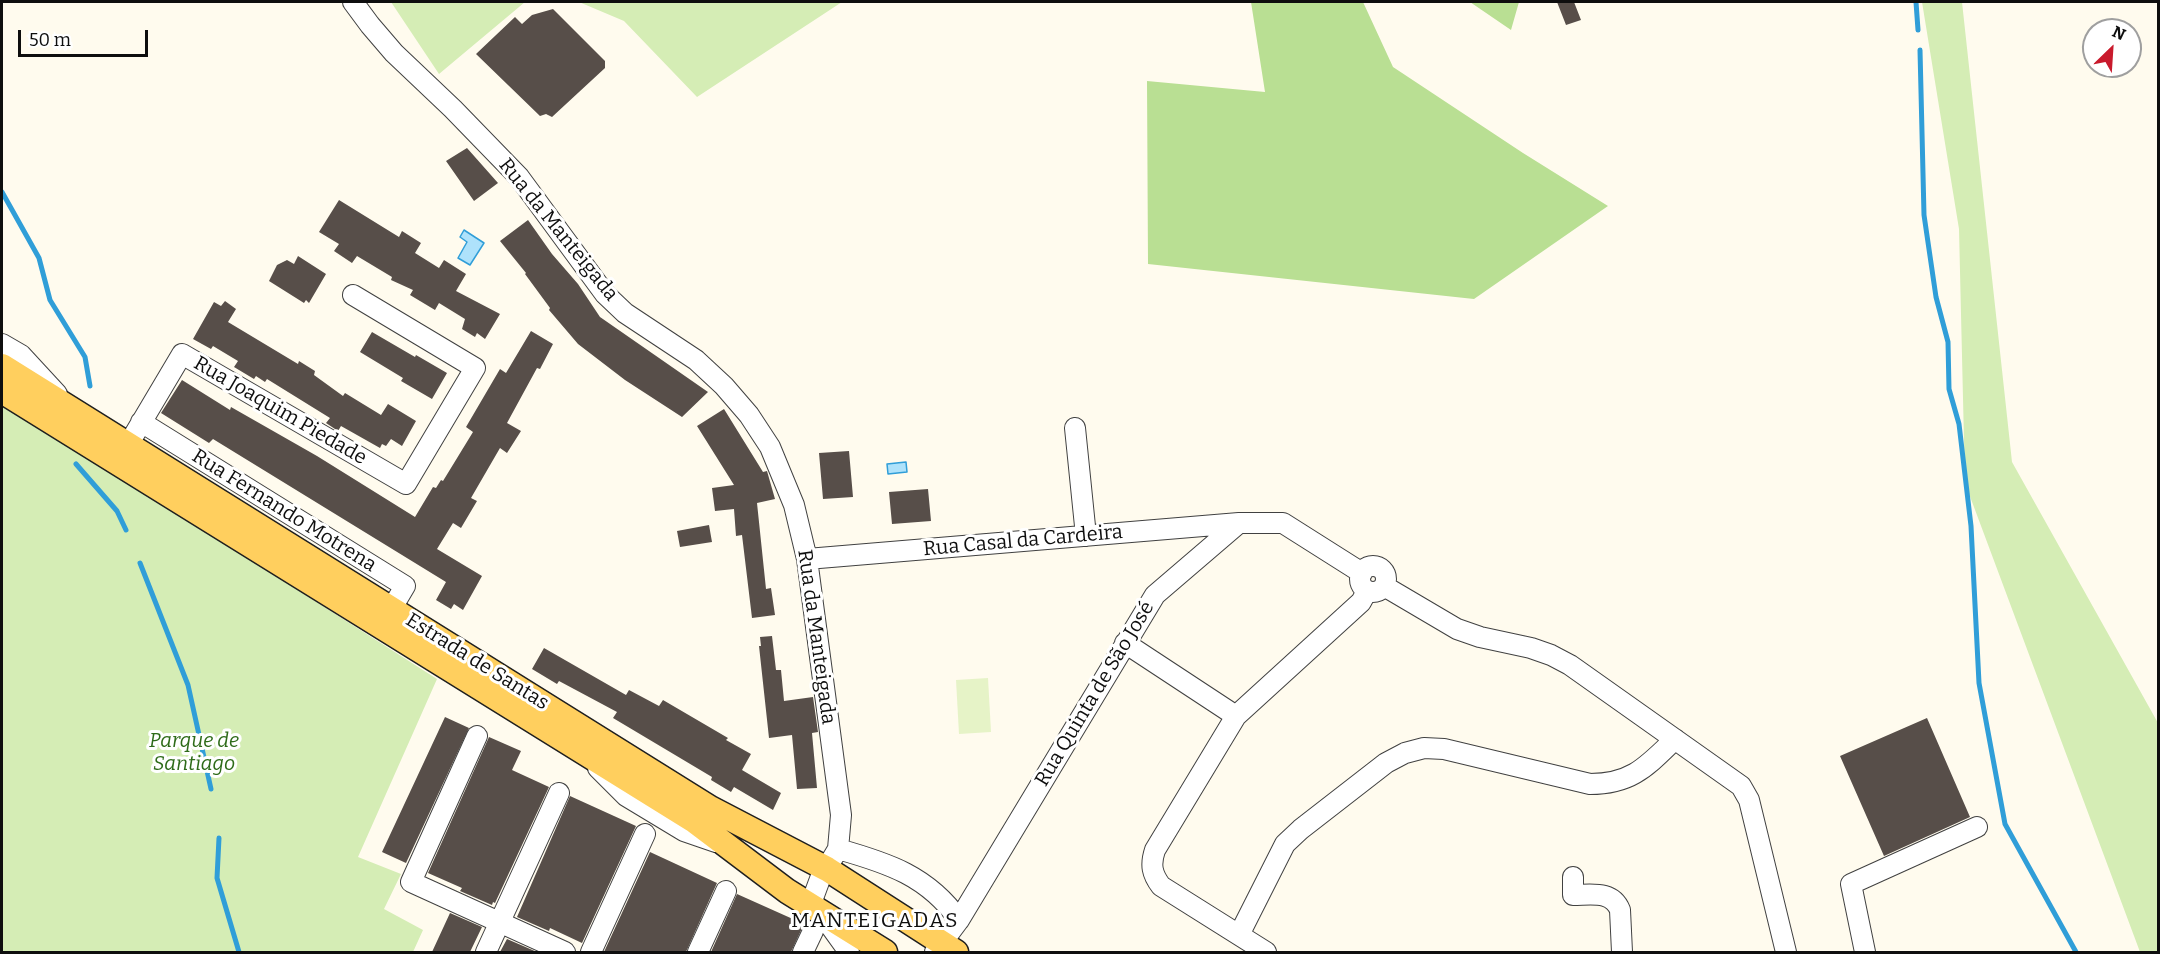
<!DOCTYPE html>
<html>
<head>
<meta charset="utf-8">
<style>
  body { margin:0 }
  #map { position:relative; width:2160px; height:954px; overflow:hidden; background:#fffbee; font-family:Bitter,serif }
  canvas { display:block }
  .frame { position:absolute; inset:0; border:3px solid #0e0e0e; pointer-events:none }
  .north { position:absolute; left:2082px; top:18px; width:60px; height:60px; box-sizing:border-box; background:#fff; border:2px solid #9f9f9f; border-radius:50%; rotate:25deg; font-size:16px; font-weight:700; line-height:24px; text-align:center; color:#0e0e0e }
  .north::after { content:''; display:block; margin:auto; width:21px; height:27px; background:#c91a2c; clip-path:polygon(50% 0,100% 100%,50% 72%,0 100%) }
  .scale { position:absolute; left:18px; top:30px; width:130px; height:27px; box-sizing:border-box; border:3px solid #0e0e0e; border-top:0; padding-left:8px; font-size:18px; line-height:21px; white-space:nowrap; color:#0e0e0e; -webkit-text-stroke:4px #fff; paint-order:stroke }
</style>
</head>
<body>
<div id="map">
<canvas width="2160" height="954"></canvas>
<div class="frame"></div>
<div class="north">N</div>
<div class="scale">50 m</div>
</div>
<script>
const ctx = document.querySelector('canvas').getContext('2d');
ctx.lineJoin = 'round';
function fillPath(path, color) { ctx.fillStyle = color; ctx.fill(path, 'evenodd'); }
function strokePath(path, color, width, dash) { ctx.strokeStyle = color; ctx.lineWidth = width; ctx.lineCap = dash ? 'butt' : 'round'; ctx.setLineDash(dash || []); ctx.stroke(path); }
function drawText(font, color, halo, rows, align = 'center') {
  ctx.font = font + ' Bitter,serif'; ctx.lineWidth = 6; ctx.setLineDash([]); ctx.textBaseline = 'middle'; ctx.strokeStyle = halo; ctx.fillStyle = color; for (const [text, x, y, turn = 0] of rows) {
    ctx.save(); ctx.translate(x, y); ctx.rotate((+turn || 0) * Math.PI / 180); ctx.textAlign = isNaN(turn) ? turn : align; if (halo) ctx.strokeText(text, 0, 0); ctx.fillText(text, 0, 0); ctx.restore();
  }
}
const green = new Path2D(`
  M 391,2 L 525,2 L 439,74 Z
  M 579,2 L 842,2 L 697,97 L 624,21 Z
  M 1922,2 L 1962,2 L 2012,462 L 2158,723 L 2158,952 L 2140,952 L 1965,483 L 1959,229 Z
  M 2,406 L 279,578 L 437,679 L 358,857 L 401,874 L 384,909 L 423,930 L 413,952 L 2,952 Z`);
const forest = new Path2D(`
  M 1251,2 L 1363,2 L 1393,67 L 1523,153 L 1608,206 L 1474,299 L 1148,264 L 1147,81 L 1265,92 Z
  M 1470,2 L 1519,2 L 1511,30 Z`);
const pitch = new Path2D(`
  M 988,678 L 991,732 L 959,734 L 956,680 Z`);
const water = new Path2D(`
  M 464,230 L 484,243 L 470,265 L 458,258 L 467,242 L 460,237 Z
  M 906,462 L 907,472 L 888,474 L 887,464 Z`);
const stream = new Path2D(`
  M 1916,2 L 1918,30
  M 1920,50 L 1924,215 L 1936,297 L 1948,342 L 1949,389 L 1959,424 L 1971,526 L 1979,683 L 2005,824 L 2076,952
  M 2,192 L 39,258 L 50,300 L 85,357 L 90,386
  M 76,464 L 117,511 L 126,530
  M 140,563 L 188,685 L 211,789
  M 219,838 L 217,878 L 239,952`);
const building = new Path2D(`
  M 1557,2 L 1574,2 L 1581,20 L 1566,25 Z
  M 553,9 L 605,61 L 605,68 L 552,117 L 546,114 L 540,116 L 476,54 L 515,17 L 522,24 L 532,15 Z
  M 467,148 L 498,183 L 474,201 L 446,161 Z
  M 339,200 L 399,237 L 402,231 L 421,243 L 415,253 L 439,268 L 444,260 L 466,274 L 456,291 L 500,314 L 485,339 L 477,333 L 475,337 L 462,329 L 465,319 L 439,303 L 435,310 L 410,295 L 413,290 L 391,280 L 392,277 L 357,256 L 352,263 L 334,251 L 339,244 L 319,232 Z
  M 528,220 L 552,254 L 578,284 L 600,317 L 708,392 L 682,417 L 625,380 L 578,344 L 549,310 L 550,308 L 525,274 L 526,273 L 500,241 Z
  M 298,256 L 326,274 L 309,303 L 306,300 L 304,303 L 269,281 L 277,265 L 287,260 L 294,264 Z
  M 225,301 L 236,309 L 228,322 L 298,364 L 299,361 L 315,371 L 314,375 L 343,396 L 345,393 L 381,415 L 388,404 L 416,421 L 402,446 L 391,439 L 386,446 L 382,444 L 380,448 L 341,426 L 338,431 L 326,423 L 330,418 L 267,379 L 265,382 L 256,376 L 254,379 L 234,367 L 238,361 L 213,346 L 211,349 L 193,339 L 214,302 L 221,306 Z
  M 531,331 L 553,344 L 540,369 L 537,368 L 507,423 L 521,431 L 507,453 L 500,448 L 471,498 L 477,501 L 461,528 L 453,523 L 437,549 L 482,576 L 463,610 L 454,604 L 451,609 L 436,600 L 446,582 L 213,439 L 209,443 L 161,413 L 182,380 L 230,410 L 231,407 L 317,456 L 415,517 L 433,487 L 436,488 L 441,480 L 443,481 L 473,432 L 466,427 L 500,369 L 506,373 Z
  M 372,332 L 415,357 L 416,355 L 447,373 L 432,399 L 401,381 L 403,378 L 360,352 Z
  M 724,409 L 763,472 L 767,471 L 775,499 L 757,503 L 766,589 L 771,588 L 775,615 L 752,618 L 742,535 L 736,536 L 734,509 L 715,511 L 712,488 L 734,485 L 697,426 Z
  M 849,451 L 853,497 L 823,499 L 819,453 Z
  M 928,489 L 931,521 L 892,524 L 889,492 Z
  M 709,525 L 712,542 L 680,547 L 677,531 Z
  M 772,636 L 776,670 L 781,670 L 784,701 L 813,697 L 818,732 L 812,733 L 817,788 L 797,789 L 792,735 L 769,738 L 759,646 L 761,646 L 760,637 Z
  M 544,648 L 626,695 L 629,690 L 659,706 L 663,700 L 728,738 L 726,740 L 751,754 L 742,770 L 781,793 L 773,810 L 734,787 L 731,792 L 711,780 L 712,777 L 613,718 L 617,712 L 559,681 L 557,684 L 532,669 Z
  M 445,717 L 469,728 L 406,863 L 382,852 Z
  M 1927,718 L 1970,817 L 1884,856 L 1840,756 Z
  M 489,737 L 521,751 L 512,770 L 549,787 L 495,903 L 493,902 L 492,905 L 460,891 L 462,888 L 428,873 Z
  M 570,796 L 636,826 L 582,943 L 550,928 L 549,931 L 517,917 Z
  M 650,852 L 717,883 L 686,952 L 604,952 Z
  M 737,894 L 804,924 L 791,952 L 711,952 Z
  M 450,913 L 482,927 L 470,952 L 432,952 Z
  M 507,939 L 537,952 L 500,952 Z`);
const minor = new Path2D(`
  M 353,2 L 370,25 L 394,53 L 453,109 L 519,177 L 605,294 L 625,313 L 696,360 L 724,386 L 749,415 L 770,447 L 794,505 L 807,559 L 841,815 L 838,849 L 820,879 L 813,898 L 815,909 L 831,927 L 849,952
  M 2,344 L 21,355 L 57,394
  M 141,422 L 405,586 L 392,608
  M 1075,428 L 1086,536
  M 128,445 L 182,354 L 406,484 L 475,368 L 353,295
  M 807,559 L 1239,523
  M1360 579a13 13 0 1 1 26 0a13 13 0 1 1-26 0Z
  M 1384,586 L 1457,629 L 1480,637 L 1531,648 L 1551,655 L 1570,665 L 1741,786 L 1749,800 L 1786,952
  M 1125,643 L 1236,716
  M 477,736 L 411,882 L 565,952
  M 598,768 L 626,796 L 684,831 L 716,842
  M 838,849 C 888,863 928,876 959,920
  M 1573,877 L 1573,895 C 1591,895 1612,890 1620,910 L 1622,952
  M 1239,935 L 1285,844 L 1301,829 L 1386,763 L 1405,753 L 1424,748 L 1444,749 L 1590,784 C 1632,784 1647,766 1675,739
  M 486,952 L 559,793
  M 591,952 L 645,834
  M 698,952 L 726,891
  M 803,952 L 813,931
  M 935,952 L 959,920 L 1155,595 L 1239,523 L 1283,523 L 1362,573
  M 1266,952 L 1161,886 C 1152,874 1150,865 1155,850 L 1236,716 L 1361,602 L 1367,591
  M 1865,952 L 1851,884 L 1977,827`);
const major = new Path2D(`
  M 2,366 L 710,808 L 827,869 L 956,952
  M 2,391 L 693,820 L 787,891 L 885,952`);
const streetNames = [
  ["Rua da Manteigada",558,230,51],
  ["Rua Joaquim Piedade",280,411,30],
  ["Rua Fernando Motrena",284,511,32],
  ["Rua Casal da Cardeira",1023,541,-5],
  ["Rua da Manteigada",816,637,82],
  ["Estrada de Santas",477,662,32],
  ["Rua Quinta de São José",1095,694,-59]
];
const parkNames = [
  ["Parque de",194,741],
  ["Santiago",194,764]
];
const neighbourhoodNames = [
  ["MANTEIGADAS",875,921]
];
fillPath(green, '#d5edb5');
fillPath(forest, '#b9df93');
fillPath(pitch, '#e6f3c7');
fillPath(water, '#aee2fb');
strokePath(water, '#309ed8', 1.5);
strokePath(stream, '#309ed8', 5);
fillPath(building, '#574e49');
strokePath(minor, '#414141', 22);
strokePath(major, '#1f1f1f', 27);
strokePath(minor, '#fff', 20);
strokePath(major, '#ffcf5e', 24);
drawText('20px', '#0e0e0e', '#fff', streetNames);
drawText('italic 20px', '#2e6b19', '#fff', parkNames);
ctx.letterSpacing = '1.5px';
drawText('21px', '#0e0e0e', '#fff', neighbourhoodNames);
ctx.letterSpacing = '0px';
</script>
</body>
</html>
